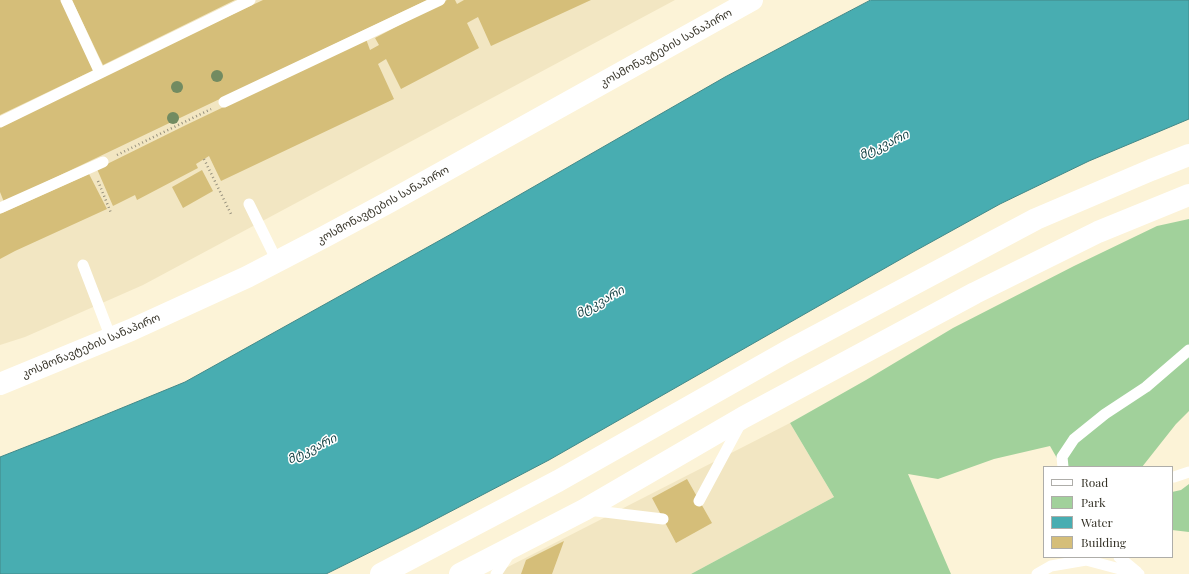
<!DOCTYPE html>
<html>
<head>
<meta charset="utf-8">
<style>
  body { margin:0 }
  #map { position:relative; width:1189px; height:574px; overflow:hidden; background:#fcf3d7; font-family:"Playfair Display",serif }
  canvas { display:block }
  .legend { position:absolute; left:1043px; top:466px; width:130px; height:92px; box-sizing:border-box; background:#fff; border:1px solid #aeada9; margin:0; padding:5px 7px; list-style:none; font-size:12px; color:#353227 }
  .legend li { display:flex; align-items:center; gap:8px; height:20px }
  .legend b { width:20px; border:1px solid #aeada9 }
</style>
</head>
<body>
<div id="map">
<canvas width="1189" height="574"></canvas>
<ul class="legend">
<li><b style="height:5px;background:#fff"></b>Road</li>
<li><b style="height:11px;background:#a1d19b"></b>Park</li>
<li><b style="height:11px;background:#48adb1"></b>Water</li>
<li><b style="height:11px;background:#d5be79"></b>Building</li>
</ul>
</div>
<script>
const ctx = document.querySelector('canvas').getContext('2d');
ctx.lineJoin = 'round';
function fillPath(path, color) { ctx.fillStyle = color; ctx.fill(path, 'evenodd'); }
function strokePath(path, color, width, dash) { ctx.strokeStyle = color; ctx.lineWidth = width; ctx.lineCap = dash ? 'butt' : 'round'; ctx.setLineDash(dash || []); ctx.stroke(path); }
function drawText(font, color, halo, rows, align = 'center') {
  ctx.font = font + ' "Playfair Display","Noto Sans Georgian",serif'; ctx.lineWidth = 3; ctx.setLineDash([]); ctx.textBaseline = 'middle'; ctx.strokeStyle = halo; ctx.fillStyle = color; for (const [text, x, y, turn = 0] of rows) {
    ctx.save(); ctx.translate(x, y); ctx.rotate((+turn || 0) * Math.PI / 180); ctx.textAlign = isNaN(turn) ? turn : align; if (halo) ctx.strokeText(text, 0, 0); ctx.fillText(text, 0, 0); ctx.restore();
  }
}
const built = new Path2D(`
  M 0,0 L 675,0 L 143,285 L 25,337 L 0,345 Z
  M 790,423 L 834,497 L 691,574 L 494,574 Z`);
const green = new Path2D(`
  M 1189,219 L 1189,411 L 1176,424 L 1142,467 L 1062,467 L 1050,446 L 994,459 L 938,479 L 908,474 L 951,574 L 691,574 L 834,497 L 790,423 L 866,380 L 953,328 L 1074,266 L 1157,226 Z
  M 1189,484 L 1189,532 L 1172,530 L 1172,492 L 1181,490 Z`);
const water = new Path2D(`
  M 871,0 L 1189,0 L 1189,119 L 1089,161 L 1000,204 L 915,251 L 549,460 L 419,528 L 326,574 L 0,574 L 0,457 L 56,435 L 185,382 L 453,233 L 725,77 L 821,26 Z`);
const building = new Path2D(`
  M 0,0 L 62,0 L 94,70 L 0,115 Z
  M 72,0 L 235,0 L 103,65 Z
  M 263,0 L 427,0 L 4,202 L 0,192 L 0,124 Z
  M 447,0 L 455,0 L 457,4 L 464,0 L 591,0 L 491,46 L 478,17 L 467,23 L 479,48 L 401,89 L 386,59 L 378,64 L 394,99 L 221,181 L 209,156 L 196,164 L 198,168 L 137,200 L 135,195 L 113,206 L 97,169 L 186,125 L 366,39 L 370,50 L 379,45 L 375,38 Z
  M 202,170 L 213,191 L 183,208 L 172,187 Z
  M 89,174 L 107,209 L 15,251 L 0,259 L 0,214 Z
  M 687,479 L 712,523 L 676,543 L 652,498 Z
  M 564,541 L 552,574 L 521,574 L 526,560 Z`);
const path = new Path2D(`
  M 117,155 L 211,109
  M 204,159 L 231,214
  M 98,181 L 111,213`);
const service = new Path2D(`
  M 66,0 L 100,73
  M 224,102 L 440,0
  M 0,122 L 250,0
  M 249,204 L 277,261
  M 0,208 L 103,162
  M 83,265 L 111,338
  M 1063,467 L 1062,457 L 1074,439 L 1105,414 L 1146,387 L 1189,350
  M 1174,477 L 1189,472
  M 699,501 L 742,421
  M 588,510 L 663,519
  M 1119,557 L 1137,572
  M 496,574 L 510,553
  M 1037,574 L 1051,566 L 1086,560 L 1139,574`);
const primary = new Path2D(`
  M 0,384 L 131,330 L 247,277 L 324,237 L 389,202 L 752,0`);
const trunk = new Path2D(`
  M 381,574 L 558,481 L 786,352 L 1036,219 L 1151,170 L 1189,155
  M 460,574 L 584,510 L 744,417 L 975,293 L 1098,232 L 1189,195`);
const trees = [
  [217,76],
  [177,87],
  [173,118]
];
const streetNames = [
  ["კოსმონავტების სანაპირო",666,48,-29],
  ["კოსმონავტების სანაპირო",383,205,-29],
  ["კოსმონავტების სანაპირო",91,346,-23]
];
const waterNames = [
  ["მტკვარი",884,145,-25],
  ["მტკვარი",600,302,-29],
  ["მტკვარი",312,449,-26]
];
fillPath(built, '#f2e6c2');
fillPath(green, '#a1d19b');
fillPath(water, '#48adb1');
strokePath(water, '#428888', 1);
fillPath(building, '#d5be79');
strokePath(path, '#96907d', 2.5, [1, 3]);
strokePath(service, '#fff', 11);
strokePath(primary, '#fff', 22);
strokePath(trunk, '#fff', 22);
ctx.fillStyle = '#728b61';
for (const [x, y] of trees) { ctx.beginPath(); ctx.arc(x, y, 6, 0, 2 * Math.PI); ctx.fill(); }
drawText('11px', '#353227', '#fff', streetNames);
drawText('italic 12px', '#174446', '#fff', waterNames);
</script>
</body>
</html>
